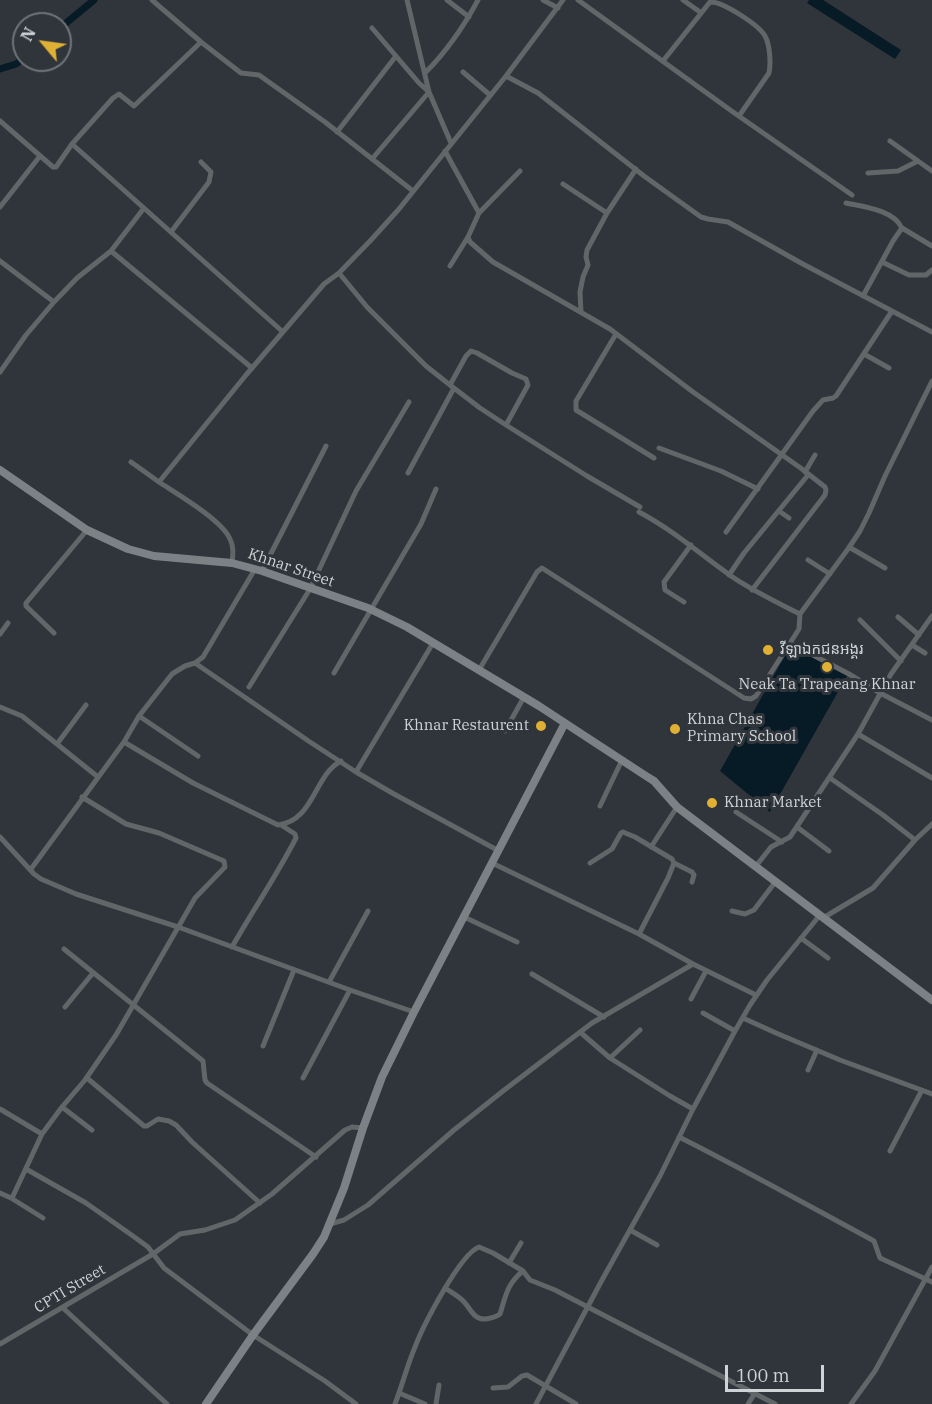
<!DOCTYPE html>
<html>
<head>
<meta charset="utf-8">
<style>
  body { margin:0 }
  #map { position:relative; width:932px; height:1404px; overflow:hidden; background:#2f353a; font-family:"IBM Plex Serif",serif }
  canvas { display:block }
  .north { position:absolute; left:12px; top:12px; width:60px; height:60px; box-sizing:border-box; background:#2f353a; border:2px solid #6f7478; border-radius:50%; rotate:299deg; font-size:16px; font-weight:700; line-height:24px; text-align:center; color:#cfd3d6 }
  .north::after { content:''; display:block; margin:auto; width:21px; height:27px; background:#dfb033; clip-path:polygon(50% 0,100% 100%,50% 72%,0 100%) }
  .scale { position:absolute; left:725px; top:1365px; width:99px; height:27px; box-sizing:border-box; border:3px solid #cfd3d6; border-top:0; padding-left:8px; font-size:18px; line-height:21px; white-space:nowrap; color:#cfd3d6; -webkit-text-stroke:4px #2f353a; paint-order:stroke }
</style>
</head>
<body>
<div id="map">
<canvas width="932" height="1404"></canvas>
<div class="north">N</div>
<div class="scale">100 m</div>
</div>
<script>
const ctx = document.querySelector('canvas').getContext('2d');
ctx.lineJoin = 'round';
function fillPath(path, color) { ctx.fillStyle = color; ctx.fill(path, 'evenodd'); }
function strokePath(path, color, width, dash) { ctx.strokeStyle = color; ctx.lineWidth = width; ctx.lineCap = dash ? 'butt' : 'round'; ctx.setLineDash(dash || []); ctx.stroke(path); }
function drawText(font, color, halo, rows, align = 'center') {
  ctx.font = font + ' "IBM Plex Serif","Noto Sans Khmer",serif'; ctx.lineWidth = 6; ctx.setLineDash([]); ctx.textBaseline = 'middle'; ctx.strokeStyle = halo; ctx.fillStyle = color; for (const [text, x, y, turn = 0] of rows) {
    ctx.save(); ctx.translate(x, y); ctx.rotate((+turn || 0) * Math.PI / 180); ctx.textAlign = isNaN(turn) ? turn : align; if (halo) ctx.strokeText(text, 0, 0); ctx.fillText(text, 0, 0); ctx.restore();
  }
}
const water = new Path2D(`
  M 809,0 L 823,0 L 901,50 L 895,59 L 807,3 Z
  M 791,645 L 847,676 L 770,812 L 720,771 Z`);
const canal = new Path2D(`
  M 60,28 L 94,0
  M 0,69 L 16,64 L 24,58`);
const street = new Path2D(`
  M 152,0 L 201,42 L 241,73 L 259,75 L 325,122 L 413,191
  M 447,0 L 469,17
  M 543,0 L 558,8
  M 578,0 L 733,112 L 852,195
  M 683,0 L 700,12
  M 372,28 L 419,83 L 429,92 L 451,143
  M 663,61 L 710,2 C 722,1 759,25 765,36 C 770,45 771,63 769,73 L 739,116
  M 463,72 L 490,95
  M 425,73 C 446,52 464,26 478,0
  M 506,76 L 538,93 L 644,176 L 701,217 L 708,219 L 728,222 L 801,263 L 932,332
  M 0,121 L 53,167 L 56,167 L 72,144 L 113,98 L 119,94 L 134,106 L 201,42
  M 337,132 L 396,56
  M 890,141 L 932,171
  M 72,144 L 283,332
  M 445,151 L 479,213
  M 372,159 L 429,92 L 407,0
  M 520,171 L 479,213 L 468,237 L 470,242 L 493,262 L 610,329 L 693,392 L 802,469 L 825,487 L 826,490 L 825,495 L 752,590
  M 868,173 L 898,171 L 918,161
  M 563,184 L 607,213
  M 846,203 C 865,207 893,210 902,228
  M 0,207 L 40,156
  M 171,232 L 209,182 L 211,172 L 201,162
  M 111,251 L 144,208
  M 0,261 L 54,302
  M 882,262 L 909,275 L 926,275 L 932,270
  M 450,266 L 468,237
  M 339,273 L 367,307 L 426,366 L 450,385 L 480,408 L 506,425 L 587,476 L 640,507
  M 863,296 L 893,241 L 902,228 L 932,246
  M 581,312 L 580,292 L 583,277 L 588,265 L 586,257 L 587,250 L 607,213 L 636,169
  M 616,334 L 576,401 L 576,410 L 654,458
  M 864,354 L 889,368
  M 0,372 L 26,335 L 54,302 L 77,278 L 111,251 L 252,368
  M 450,385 L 466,356 L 471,351 L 477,353 L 512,373 L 526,379 L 528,385 L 506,425
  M 659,448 L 721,471 L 758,489
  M 131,462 L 159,482
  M 805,472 L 815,455
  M 408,473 L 454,388
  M 779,511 L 789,518
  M 639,512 C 673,530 700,554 731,576 C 753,591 776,602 800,614
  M 726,532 L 813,411 L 823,400 L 833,398 L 836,396 L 892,311
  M 849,547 L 885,568
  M 808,560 L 830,574
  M 232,563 C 233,554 234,547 230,539 C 222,520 177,494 159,482 L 246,375 L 324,284 L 339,273 L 371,240 L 399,209 L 506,76 L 563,0
  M 262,571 L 326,446
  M 729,575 L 744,553 L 808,475
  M 684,602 L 665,590 L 664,582 L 691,545
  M 898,617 L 919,635
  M 860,620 L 901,661
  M 54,633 L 26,606 L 26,603 L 87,530
  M 0,634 L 8,623
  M 790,643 L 849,674 L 880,693 L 932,720
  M 912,645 L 925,653
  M 195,663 L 310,742 L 356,772 L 394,794 L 499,851
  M 479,670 L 537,572 L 542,568 L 744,698 L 751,699 L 756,696 L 799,629 L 800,614 L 848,549 L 860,531 L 869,513 L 885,476 L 932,381
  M 334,673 L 421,524 L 436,489
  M 249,687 L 310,589 L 356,491 L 409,402
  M 0,707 L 22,716 L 98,777
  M 139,716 L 198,756
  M 505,731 L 524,697
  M 858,734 L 932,778
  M 124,742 L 193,783 L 278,825 C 314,821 314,775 341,761
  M 57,744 L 86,705
  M 356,772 L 433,643
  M 830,778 L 883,815 L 915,840
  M 600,806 L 622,760
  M 736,812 L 782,842
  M 797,827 L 829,851
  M 0,837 L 34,874 L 41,879 L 76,894 L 178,927 L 350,990 L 414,1012
  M 651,847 L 677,807
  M 492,863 L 639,934
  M 590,863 L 612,849 L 621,833 L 623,832 L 635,837 L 672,859 L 674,863 L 668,878 L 639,934 L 693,964
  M 674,863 L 692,872 L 694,875 L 692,882
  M 756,866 L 771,847 L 790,837 L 858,734 L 891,674 L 932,616
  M 31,869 L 124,742 L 139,716 L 172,674 L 185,666 L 195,663 L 203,657 L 255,569
  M 732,911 L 745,914 L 754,910 L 776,881
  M 464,917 L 517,942
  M 823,918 L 873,888 L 915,840 L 932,824
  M 801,938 L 828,958
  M 232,947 C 253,910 277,875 296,838 L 295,834 L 281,825
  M 64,949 L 203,1061 L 205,1080 L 207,1083 L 316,1157
  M 532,974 L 604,1017
  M 329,982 L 368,911
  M 691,999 L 706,971
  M 65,1007 L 93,973
  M 703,1013 L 735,1031
  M 743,1018 L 776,1033 L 840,1060 L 932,1094
  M 580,1032 L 610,1058 L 670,1096 L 693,1109
  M 263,1046 L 294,970
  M 610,1058 L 640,1030
  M 808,1070 L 817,1050
  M 87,1078 L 144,1126 L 147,1126 L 158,1119 L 169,1121 L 176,1125 L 192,1142 L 260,1203
  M 303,1078 L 350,990
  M 62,1107 L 92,1130
  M 0,1109 L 42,1134
  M 679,1137 C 745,1170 809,1206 874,1241 L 880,1258 L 932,1282
  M 890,1151 L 922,1090
  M 26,1169 L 86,1203 L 133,1236 L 148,1247 L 164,1268 L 253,1335 L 325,1381 L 356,1404
  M 0,1193 L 11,1198 L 13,1196 L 42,1134 L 62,1107 L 85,1080 L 116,1035 L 195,898 L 225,867 L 224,861 L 159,833 L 126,824 L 82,797
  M 11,1198 L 43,1218
  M 330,1224 L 344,1220 L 368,1205 L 454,1130 L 503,1091 L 592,1023 L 693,964 L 756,995
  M 630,1230 L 657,1245
  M 509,1263 L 521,1243
  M 445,1288 C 451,1292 456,1295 461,1299 C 471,1307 472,1320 486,1319 C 492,1318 496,1317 500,1314 C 506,1295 507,1284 523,1271
  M 63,1308 L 167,1404
  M 0,1344 L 153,1254 L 180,1234 L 205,1230 L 235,1220 L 272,1194 L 345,1130 L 352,1127 L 363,1128
  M 493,1388 L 508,1387 L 522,1376 L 527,1375 L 576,1404
  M 399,1393 L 425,1404
  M 395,1404 C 402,1386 407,1366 415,1347 C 423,1326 460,1254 479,1247 L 493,1253 L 523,1271 L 530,1280 L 555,1290 L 775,1404
  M 436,1404 L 439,1385
  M 536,1404 L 602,1280 L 660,1176 L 693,1109 L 735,1031 L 750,1005 L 767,980 L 820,915
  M 748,1404 L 755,1393
  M 851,1404 L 875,1371 L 932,1267`);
const secondary = new Path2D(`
  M 0,470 L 87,530 L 128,549 L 154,556 L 232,563 L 262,571 L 368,608 L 407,627 L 539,706 L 646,776 L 654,781 L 677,807 L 932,1000
  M 206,1404 L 253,1335 L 313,1254 L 324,1237 L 344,1188 L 363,1128 L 382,1077 L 414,1012 L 565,723`);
const markers = [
  [768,650,6,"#dfb033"],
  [827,667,6,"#dfb033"],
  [541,726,6,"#dfb033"],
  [675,729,6,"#dfb033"],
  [712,803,6,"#dfb033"]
];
const streetNames = [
  ["Khnar Street",291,568,19],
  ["CPTI Street",70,1289,-31]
];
const poiNames = [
  ["វីឡាឯកជនអង្គរ",780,650],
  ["Neak Ta Trapeang Khnar",827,685,"center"],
  ["Khna Chas",687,720],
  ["Primary School",687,737],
  ["Khnar Restaurent",529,726,"right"],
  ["Khnar Market",724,803]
];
fillPath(water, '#071b27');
strokePath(canal, '#071b27', 7);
strokePath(street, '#626668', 5);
strokePath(secondary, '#7c8185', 8);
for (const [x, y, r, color] of markers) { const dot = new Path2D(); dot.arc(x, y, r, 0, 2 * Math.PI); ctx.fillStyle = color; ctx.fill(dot); strokePath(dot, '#2f353a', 2); }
drawText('15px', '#cfd3d6', '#2f353a', streetNames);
drawText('15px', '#cfd3d6', '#2f353a', poiNames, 'left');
</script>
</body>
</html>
